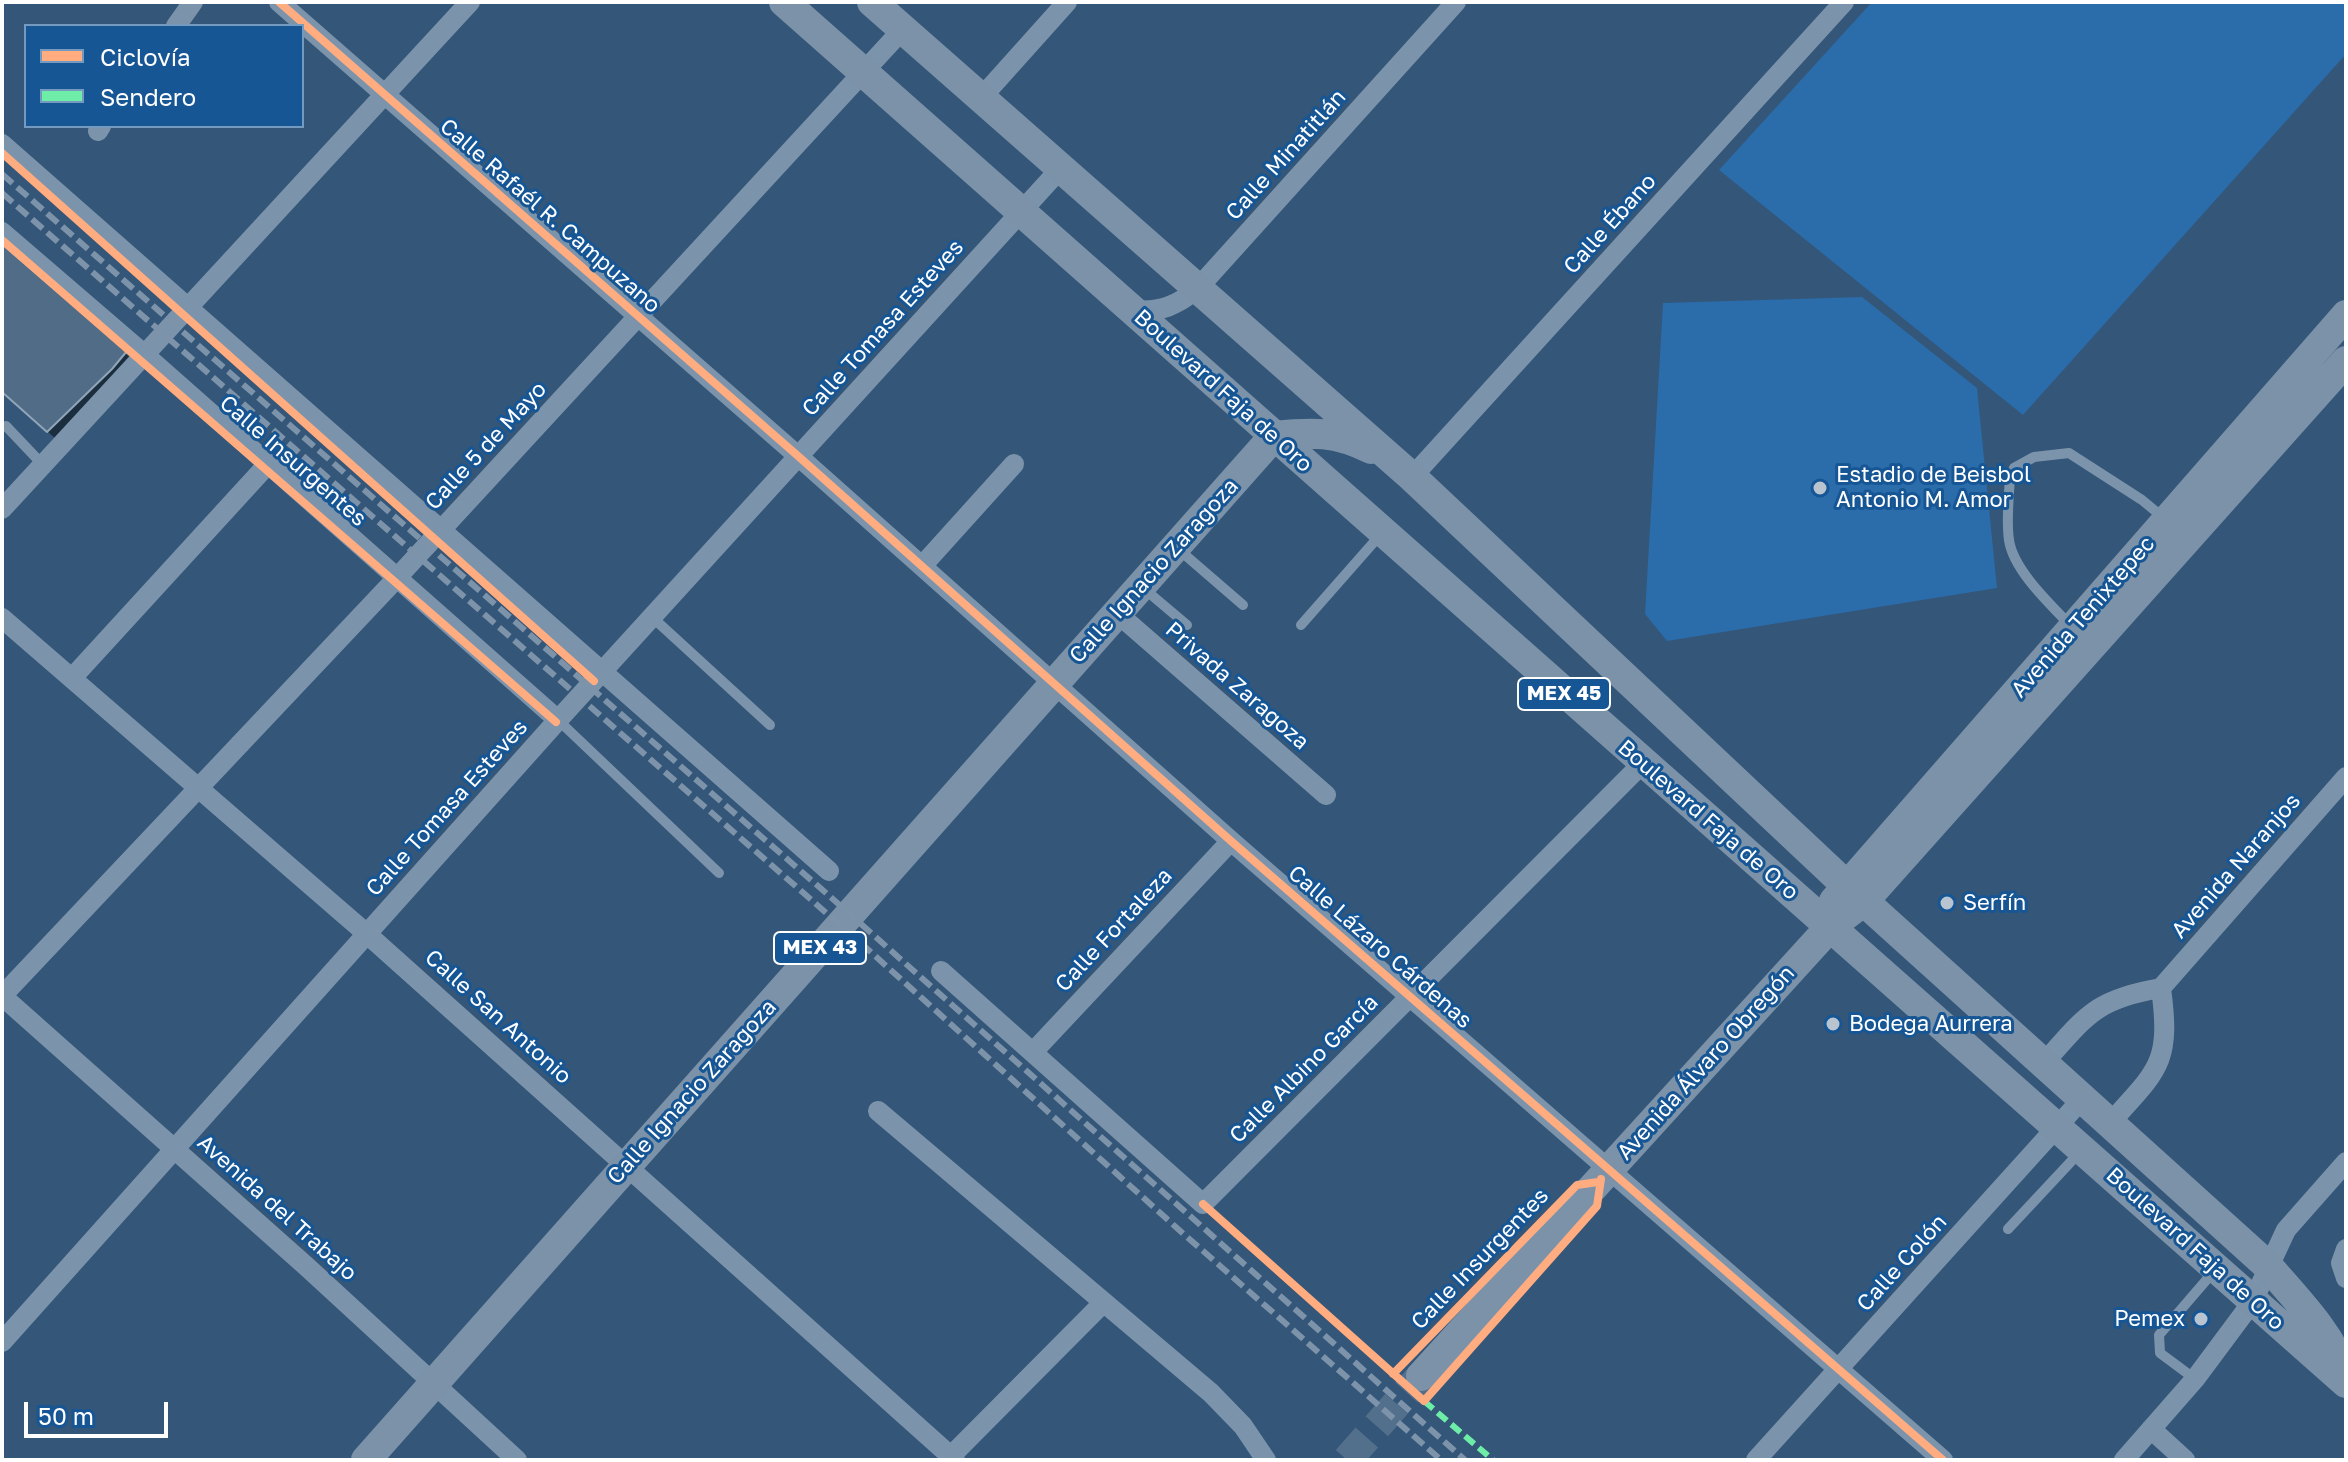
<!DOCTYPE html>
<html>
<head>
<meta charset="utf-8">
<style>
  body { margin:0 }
  #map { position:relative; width:2348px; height:1462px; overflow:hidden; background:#345678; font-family:"Golos Text",sans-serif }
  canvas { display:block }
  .frame { position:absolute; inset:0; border:4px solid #fff; pointer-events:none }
  .legend { position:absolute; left:24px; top:24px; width:280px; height:104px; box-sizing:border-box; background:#175695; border:2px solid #749abf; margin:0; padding:10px 14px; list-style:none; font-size:24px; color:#fff }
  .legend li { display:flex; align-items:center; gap:16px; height:40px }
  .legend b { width:40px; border:2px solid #749abf }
  .scale { position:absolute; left:24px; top:1402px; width:144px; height:36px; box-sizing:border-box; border:4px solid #fff; border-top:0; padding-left:10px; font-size:24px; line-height:28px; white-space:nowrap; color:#fff; -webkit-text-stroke:6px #175695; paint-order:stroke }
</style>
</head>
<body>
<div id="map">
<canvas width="2348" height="1462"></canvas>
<div class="frame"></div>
<ul class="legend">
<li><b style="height:10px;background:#ffac80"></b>Ciclovía</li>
<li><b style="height:10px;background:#6deda7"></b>Sendero</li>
</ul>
<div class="scale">50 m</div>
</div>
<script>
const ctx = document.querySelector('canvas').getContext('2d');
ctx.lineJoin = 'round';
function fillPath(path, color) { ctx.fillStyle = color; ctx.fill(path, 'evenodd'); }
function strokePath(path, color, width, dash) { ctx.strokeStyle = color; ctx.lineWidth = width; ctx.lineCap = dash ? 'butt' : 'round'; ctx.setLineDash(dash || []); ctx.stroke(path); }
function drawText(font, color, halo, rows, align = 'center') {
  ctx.font = font + ' "Golos Text",sans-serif'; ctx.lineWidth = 6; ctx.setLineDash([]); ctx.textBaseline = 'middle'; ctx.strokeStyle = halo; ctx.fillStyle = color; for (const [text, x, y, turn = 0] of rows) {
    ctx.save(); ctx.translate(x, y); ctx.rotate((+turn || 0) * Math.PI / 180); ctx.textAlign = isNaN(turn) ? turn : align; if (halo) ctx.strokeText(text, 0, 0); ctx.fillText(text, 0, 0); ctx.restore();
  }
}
const green = new Path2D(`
  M 1872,2 L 2346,2 L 2346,54 L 2023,415 L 1719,170 Z
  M 1862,297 L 1977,388 L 1997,588 L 1667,641 L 1645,614 L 1663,303 Z`);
const shadow = new Path2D(`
  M 2,247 L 140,366 L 63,445 L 2,392 Z`);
const building = new Path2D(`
  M 2,244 L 127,351 L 112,369 L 47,432 L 2,392 Z`);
const primaryTunnel = new Path2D(`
  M 1347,1460 L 1421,1376`);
const lane = new Path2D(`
  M 2,427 L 6,426 L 43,465
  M 1177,548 L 1243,605
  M 1142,587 L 1187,625
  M 652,617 L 770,725
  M 1301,625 L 1381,534
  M 2072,627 C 2051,605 2013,570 2009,540 C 2006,520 2009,497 2010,477 L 2014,468 L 2034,457 L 2069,453 L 2142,500 L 2165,519
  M 558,720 L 719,873
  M 2008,1229 L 2079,1153
  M 2195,1379 L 2160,1353 L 2159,1335 L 2215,1270`);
const street = new Path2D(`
  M 279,2 L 798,456 L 1231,841 L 1943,1460
  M 176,26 L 193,2
  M 981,98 L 1067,2
  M 98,131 L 101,126
  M 2,144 L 829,871
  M 2,232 L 145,355 L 558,720
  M 1134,310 C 1160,313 1178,305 1198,288 L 1456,2
  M 1412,477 L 1844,2
  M 2,509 L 470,2
  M 922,566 L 1014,464
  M 1117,613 L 1326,795
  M 2,618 L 367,934 L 955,1460
  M 72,678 L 268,464
  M 941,971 L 1203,1204 L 1643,763
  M 2,996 L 394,581 L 903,29
  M 2,996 L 306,1266 L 517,1460
  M 1033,1052 L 1231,841
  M 2043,1064 C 2086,1016 2095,999 2161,988 L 2346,777
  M 878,1111 L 1211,1393 L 1243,1426 L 1266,1460
  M 2110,1123 C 2159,1069 2171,1063 2161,988
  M 2346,1249 L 2341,1263 L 2346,1278
  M 2,1342 L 558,720 L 1061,168
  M 2151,1429 L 2185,1460
  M 947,1460 L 1104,1302
  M 1756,1460 L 2083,1098
  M 2124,1460 L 2195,1379 L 2253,1301 L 2286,1230 L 2346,1162`);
const primary = new Path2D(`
  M 784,2 L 2346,1383
  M 872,2 L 1412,477 L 1848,887 L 2268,1266 C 2296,1299 2329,1331 2344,1372
  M 1834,901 L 2346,315
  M 1421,1376 L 1830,927 L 1864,901 L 2346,361
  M 366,1460 L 1274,436 C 1312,432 1336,431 1371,449`);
const rail = new Path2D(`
  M 2,174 L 826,893 L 1465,1460
  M 2,193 L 863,945 L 1178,1229 L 1441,1460`);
const quiet = new Path2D(`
  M 1424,1401 L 1493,1460`);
const cycleway = new Path2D(`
  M 279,2 L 798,456 L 1231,841 L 1943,1460
  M 2,153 L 594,681
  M 2,240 L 556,722
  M 1203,1204 L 1424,1401 L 1597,1206 L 1601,1179
  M 1393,1374 L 1577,1185 L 1598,1182`);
const markers = [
  [1820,488,8,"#b8c4d0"],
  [1947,903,8,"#b8c4d0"],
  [1833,1024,8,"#b8c4d0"],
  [2201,1319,8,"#b8c4d0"]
];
const shields = [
  [1564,694,92],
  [820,948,92]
];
const shieldNames = [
  ["MEX 45",1564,694],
  ["MEX 43",820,948]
];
const streetNames = [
  ["Calle Minatitlán",1286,155,-48],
  ["Calle Rafaél R. Campuzano",550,216,41],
  ["Calle Ébano",1610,224,-48],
  ["Calle Tomasa Esteves",883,328,-48],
  ["Boulevard Faja de Oro",1223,391,42],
  ["Calle 5 de Mayo",486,446,-47],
  ["Calle Insurgentes",293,461,41],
  ["Calle Ignacio Zaragoza",1154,571,-48],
  ["Avenida Tenixtepec",2083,617,-49],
  ["Privada Zaragoza",1237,686,41],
  ["Calle Tomasa Esteves",447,808,-48],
  ["Boulevard Faja de Oro",1708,820,41],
  ["Avenida Naranjos",2236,866,-49],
  ["Calle Fortaleza",1114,930,-47],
  ["Calle Lázaro Cárdenas",1380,947,41],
  ["Calle San Antonio",498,1017,42],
  ["Avenida Álvaro Obregón",1706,1063,-48],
  ["Calle Albino García",1304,1069,-45],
  ["Calle Ignacio Zaragoza",692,1092,-48],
  ["Avenida del Trabajo",277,1208,42],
  ["Boulevard Faja de Oro",2195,1249,42],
  ["Calle Insurgentes",1480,1259,-46],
  ["Calle Colón",1902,1263,-48]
];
const poiNames = [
  ["Estadio de Beisbol",1836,475],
  ["Antonio M. Amor",1836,500],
  ["Serfín",1963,903],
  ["Bodega Aurrera",1849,1024],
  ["Pemex",2185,1319,"right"]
];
fillPath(green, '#2b6cab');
fillPath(shadow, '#0007');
fillPath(building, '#516c87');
strokePath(building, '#91a5b8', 2);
strokePath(primaryTunnel, '#526f8c', 30, [30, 15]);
strokePath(lane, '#7c94ab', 10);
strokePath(street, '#7c94ab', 20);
strokePath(primary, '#7b92a9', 30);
strokePath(rail, '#7d93aa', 6, [14, 6]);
strokePath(quiet, '#6deda7', 6, [12, 6]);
strokePath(cycleway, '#ffac80', 8);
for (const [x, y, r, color] of markers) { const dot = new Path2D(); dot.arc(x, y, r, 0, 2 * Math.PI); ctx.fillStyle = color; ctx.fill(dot); strokePath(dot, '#175695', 3); }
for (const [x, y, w] of shields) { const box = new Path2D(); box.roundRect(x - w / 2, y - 16, w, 32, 6); ctx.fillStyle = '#175695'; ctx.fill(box); strokePath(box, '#fff', 2); }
drawText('bold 20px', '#fff', null, shieldNames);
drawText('22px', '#fff', '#175695', streetNames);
drawText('22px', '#fff', '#175695', poiNames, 'left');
</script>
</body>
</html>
